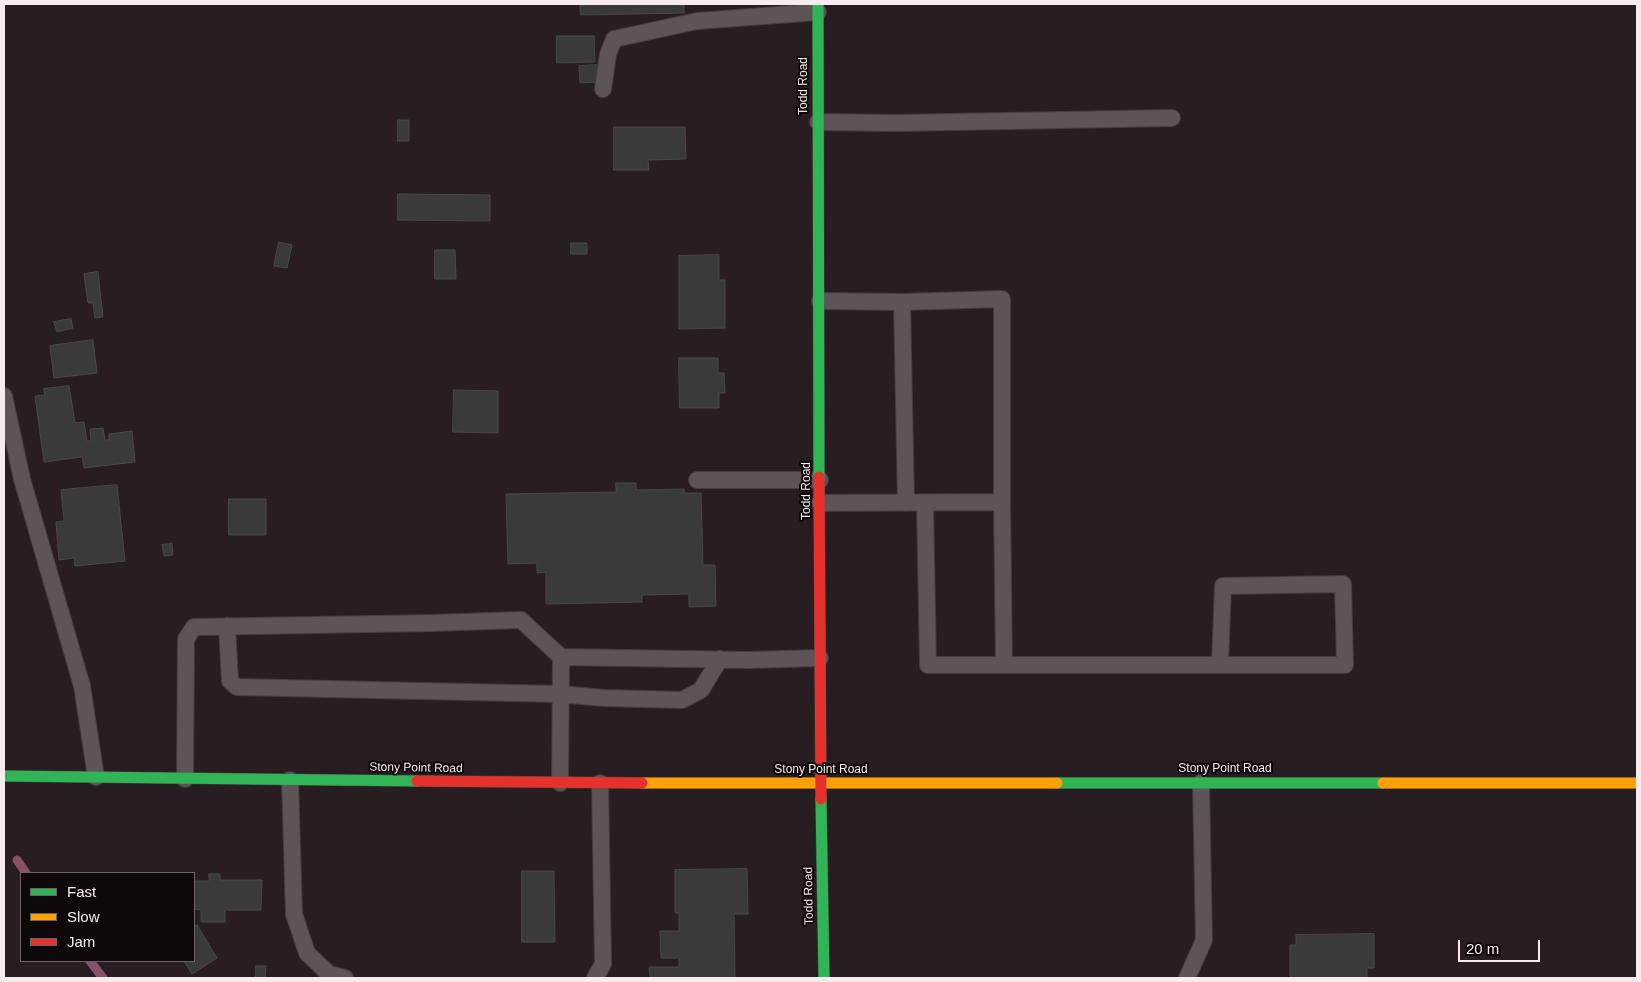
<!DOCTYPE html>
<html>
<head>
<meta charset="utf-8">
<style>
  body { margin:0 }
  #map { position:relative; width:1641px; height:982px; overflow:hidden; background:#281e22; font-family:Helvetica,sans-serif }
  canvas { display:block }
  .frame { position:absolute; inset:0; border:5px solid #f6ebef; pointer-events:none }
  .legend { position:absolute; left:20px; top:872px; width:175px; height:90px; box-sizing:border-box; background:#0f080a; border:1px solid #6b6366; margin:0; padding:6px 9px; list-style:none; font-size:15px; color:#f6ebef }
  .legend li { display:flex; align-items:center; gap:10px; height:25px }
  .legend b { width:25px; border:1px solid #6b6366 }
  .scale { position:absolute; left:1458px; top:940px; width:82px; height:22px; box-sizing:border-box; border:2px solid #f6ebef; border-top:0; padding-left:6px; font-size:15px; line-height:18px; white-space:nowrap; color:#f6ebef; -webkit-text-stroke:4px #0f080a; paint-order:stroke }
</style>
</head>
<body>
<div id="map">
<canvas width="1641" height="982"></canvas>
<div class="frame"></div>
<ul class="legend">
<li><b style="height:6px;background:#30b455"></b>Fast</li>
<li><b style="height:6px;background:#ff9f0a"></b>Slow</li>
<li><b style="height:6px;background:#e5322d"></b>Jam</li>
</ul>
<div class="scale">20 m</div>
</div>
<script>
const ctx = document.querySelector('canvas').getContext('2d');
ctx.lineJoin = 'round';
function strokePath(path, color, width, dash) { ctx.strokeStyle = color; ctx.lineWidth = width; ctx.lineCap = dash ? 'butt' : 'round'; ctx.setLineDash(dash || []); ctx.stroke(path); }
function fillPath(path, color) { ctx.fillStyle = color; ctx.fill(path, 'evenodd'); }
function drawText(font, color, halo, rows, align = 'center') {
  ctx.font = font + ' Helvetica,sans-serif'; ctx.lineWidth = 4; ctx.setLineDash([]); ctx.textBaseline = 'middle'; ctx.strokeStyle = halo; ctx.fillStyle = color; for (const [text, x, y, turn = 0] of rows) {
    ctx.save(); ctx.translate(x, y); ctx.rotate((+turn || 0) * Math.PI / 180); ctx.textAlign = isNaN(turn) ? turn : align; if (halo) ctx.strokeText(text, 0, 0); ctx.fillText(text, 0, 0); ctx.restore();
  }
}
const stream = new Path2D(`
  M 17,860 L 26,873
  M 90,961 L 103,978`);
const building = new Path2D(`
  M 580,4 L 684,4 L 684,13 L 581,15 Z
  M 557,36 L 594,36 L 595,62 L 557,63 Z
  M 599,65 L 600,82 L 580,83 L 579,66 Z
  M 398,120 L 409,120 L 409,141 L 398,141 Z
  M 614,127 L 685,127 L 686,159 L 648,160 L 649,170 L 614,170 Z
  M 398,194 L 490,195 L 490,221 L 398,220 Z
  M 279,242 L 292,245 L 287,268 L 274,266 Z
  M 571,243 L 587,243 L 587,254 L 571,254 Z
  M 435,250 L 455,250 L 456,279 L 435,279 Z
  M 719,255 L 719,280 L 725,280 L 725,328 L 679,329 L 679,256 Z
  M 98,272 L 103,317 L 95,318 L 93,303 L 88,303 L 84,274 Z
  M 71,319 L 73,328 L 57,332 L 54,322 Z
  M 93,340 L 97,373 L 54,378 L 50,346 Z
  M 679,358 L 718,358 L 718,373 L 724,373 L 725,393 L 719,393 L 719,408 L 680,408 Z
  M 69,386 L 75,423 L 84,422 L 87,441 L 91,441 L 90,429 L 103,428 L 105,440 L 109,440 L 109,434 L 132,431 L 135,462 L 84,468 L 82,457 L 44,462 L 35,396 L 45,395 L 44,389 Z
  M 454,390 L 498,391 L 498,433 L 453,432 Z
  M 616,483 L 636,483 L 636,490 L 684,489 L 684,493 L 701,493 L 703,565 L 715,565 L 716,606 L 689,607 L 689,594 L 642,595 L 642,602 L 546,604 L 546,572 L 537,573 L 537,563 L 508,564 L 506,494 L 616,492 Z
  M 117,485 L 125,561 L 75,566 L 74,558 L 59,560 L 56,522 L 64,521 L 61,490 Z
  M 229,499 L 266,499 L 266,535 L 229,535 Z
  M 172,544 L 173,555 L 164,556 L 162,545 Z
  M 747,869 L 748,914 L 734,914 L 735,978 L 748,978 L 650,978 L 649,967 L 679,967 L 679,958 L 661,958 L 660,931 L 679,931 L 679,913 L 675,913 L 675,870 Z
  M 522,871 L 554,871 L 555,942 L 522,942 Z
  M 209,874 L 220,874 L 220,880 L 262,880 L 261,910 L 225,910 L 225,922 L 201,922 L 201,910 L 194,909 L 194,881 L 209,881 Z
  M 197,925 L 217,958 L 192,974 L 184,961 L 194,961 L 194,927 Z
  M 1374,934 L 1374,968 L 1367,968 L 1367,978 L 1290,978 L 1290,945 L 1296,945 L 1296,935 Z
  M 256,966 L 266,966 L 265,978 L 256,978 Z`);
const lane = new Path2D(`
  M 603,89 L 608,54 L 614,39 L 697,21 L 818,12
  M 818,122 L 896,123 L 1172,118
  M 820,301 L 902,302 L 1002,299 L 1002,502 L 820,503
  M 902,302 L 906,503
  M 4,396 L 22,479 L 82,686 L 96,777
  M 697,480 L 820,480
  M 1002,502 L 1004,665
  M 925,503 L 928,665 L 1345,665 L 1343,584 L 1223,586 L 1220,664
  M 227,626 L 230,681 L 237,687 L 560,694 L 604,698 L 682,700 L 701,690 L 720,659
  M 185,779 L 186,639 L 194,627 L 432,623 L 521,620 L 561,657 L 749,660 L 820,658
  M 290,780 L 294,914 L 307,953 L 329,974 L 345,978
  M 560,783 L 561,657
  M 595,978 L 603,964 L 600,783
  M 1187,978 L 1204,940 L 1201,783`);
const fast = new Path2D(`
  M 818,4 L 819,477
  M 4,776 L 417,781
  M 1057,783 L 1383,783
  M 821,799 L 824,978`);
const slow = new Path2D(`
  M 642,783 L 1057,783
  M 1383,783 L 1637,783`);
const jam = new Path2D(`
  M 819,477 L 821,799
  M 417,781 L 642,783`);
const streetNames = [
  ["Todd Road",804,86,-90],
  ["Todd Road",807,491,-90],
  ["Stony Point Road",416,768,1],
  ["Stony Point Road",1225,769],
  ["Stony Point Road",821,770],
  ["Todd Road",809,896,-91]
];
strokePath(stream, '#865267', 9);
fillPath(building, '#3a3a3c');
strokePath(building, '#48484a', 1);
strokePath(lane, '#443c3f', 18);
strokePath(fast, '#443c3f', 12);
strokePath(slow, '#443c3f', 12);
strokePath(jam, '#443c3f', 12);
strokePath(lane, '#5d5458', 16);
strokePath(fast, '#30b455', 11);
strokePath(slow, '#ff9f0a', 11);
strokePath(jam, '#e5322d', 11);
drawText('12px', '#f6ebef', '#0f080a', streetNames);
</script>
</body>
</html>
